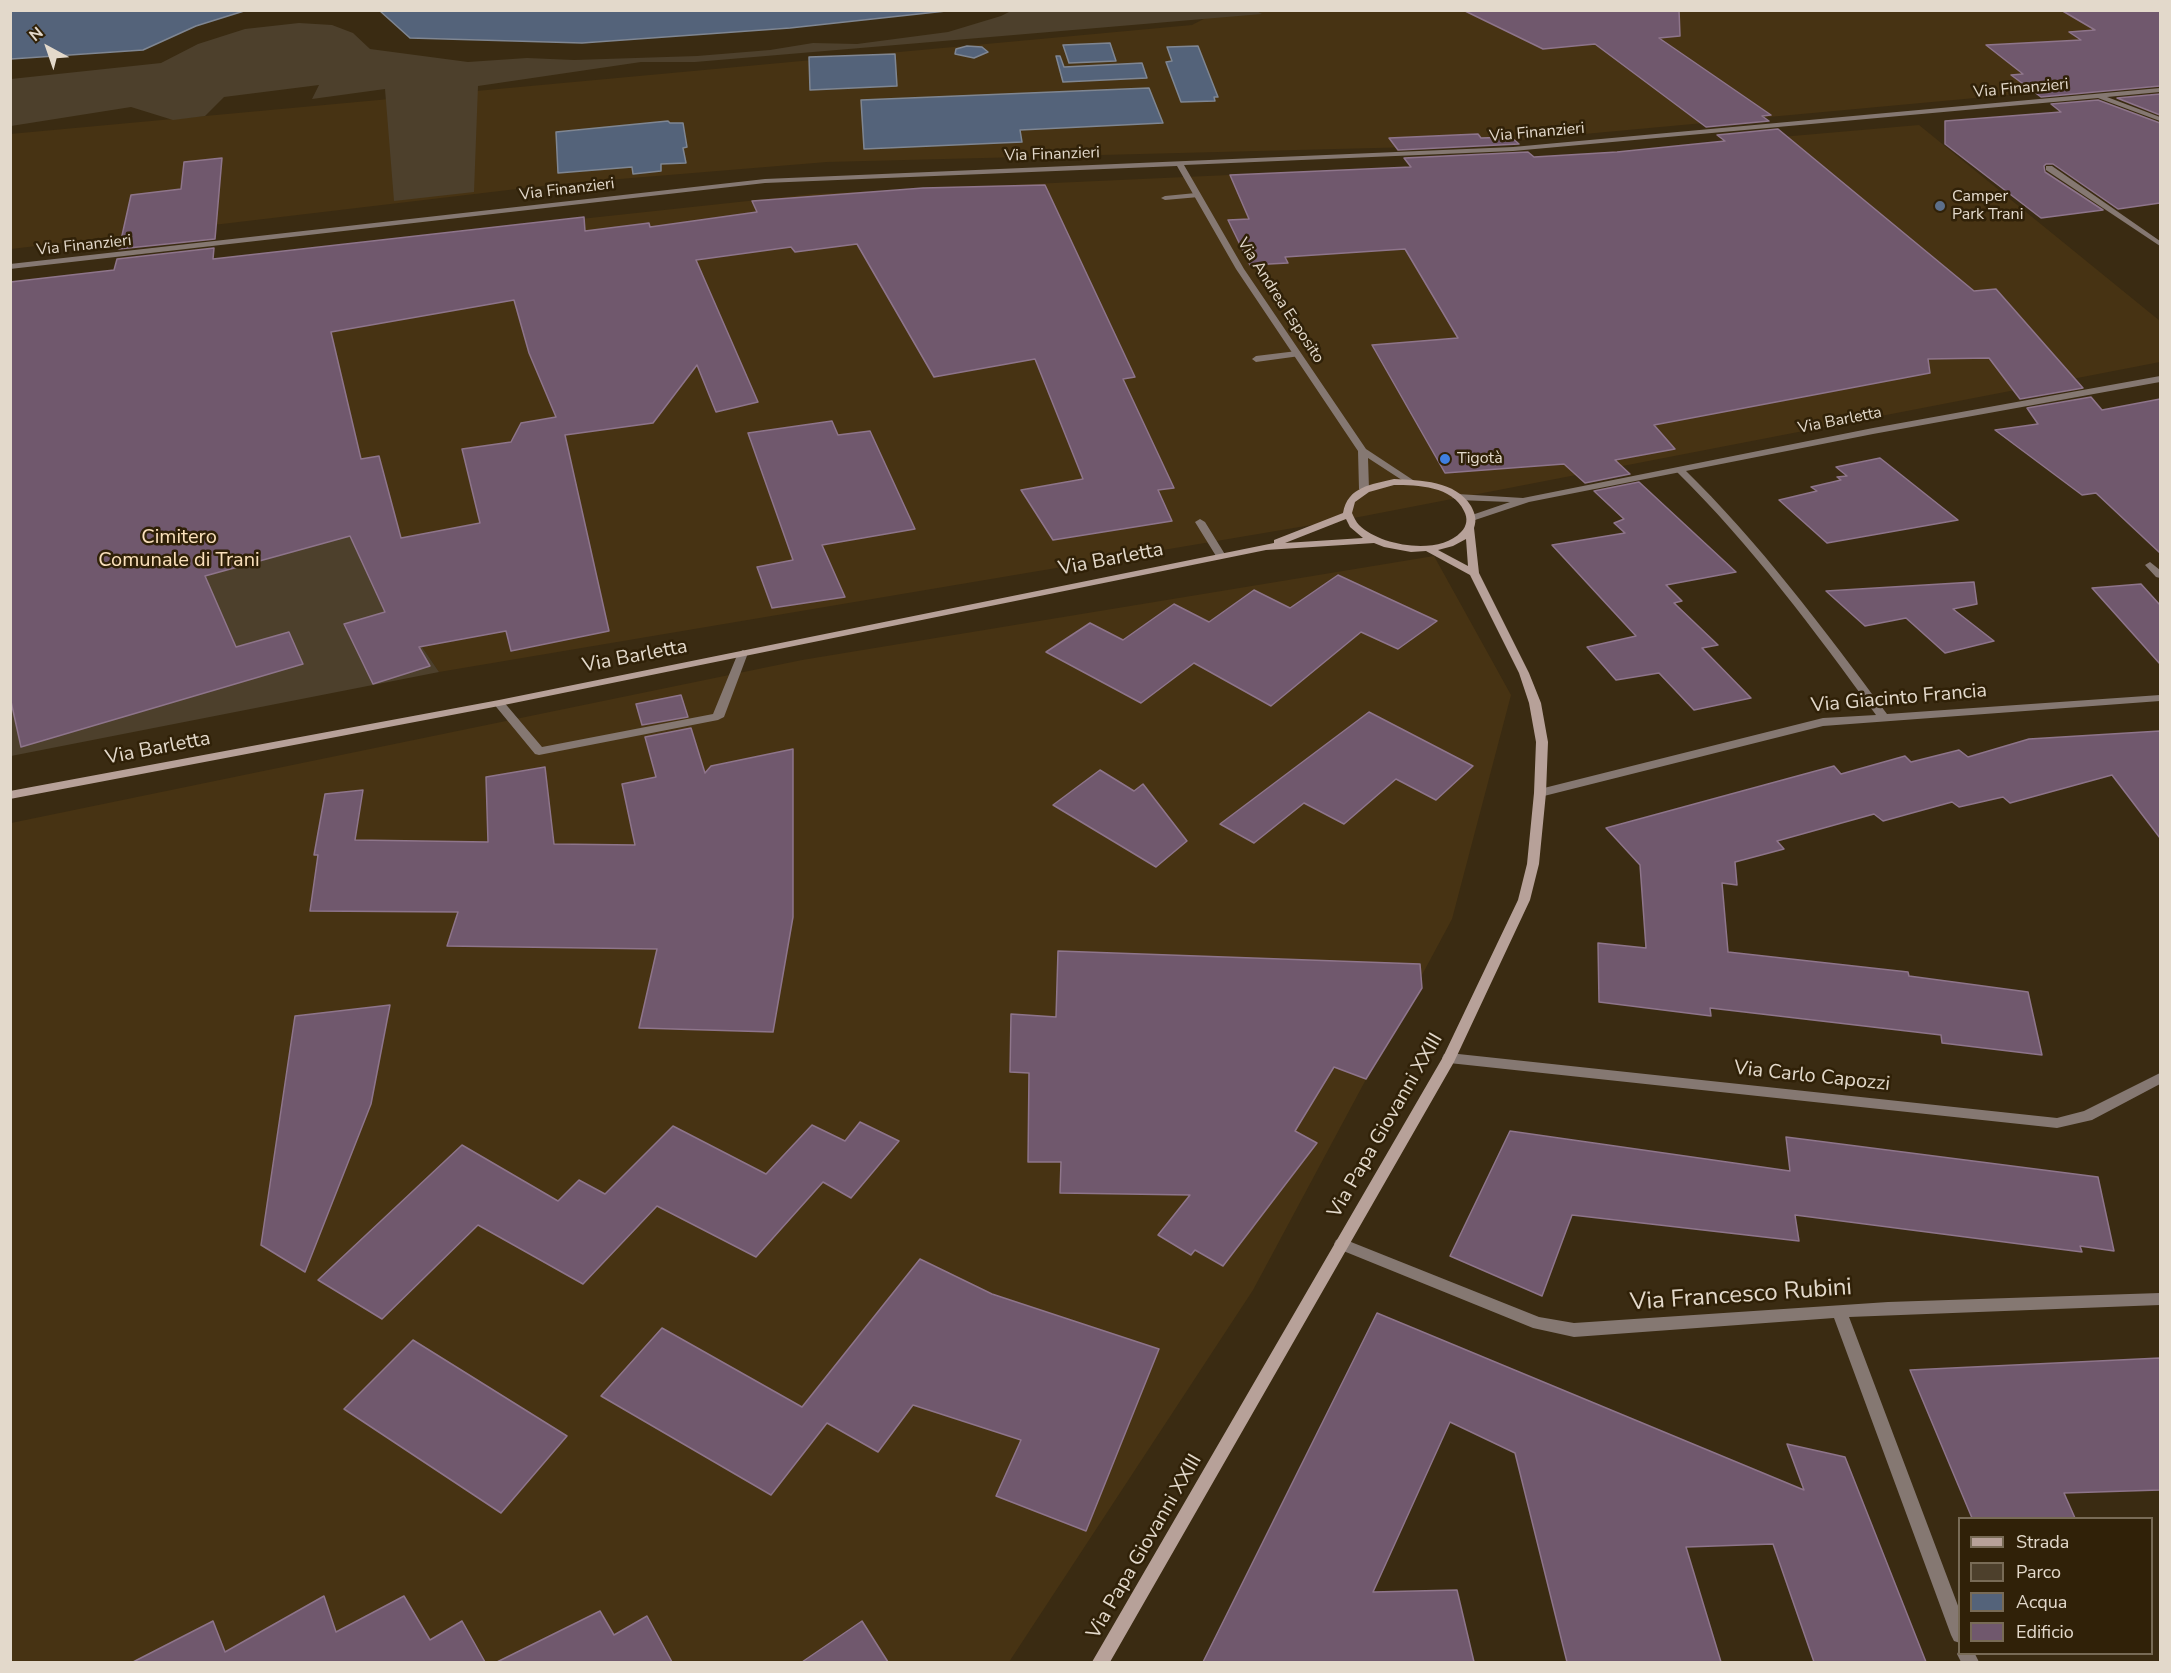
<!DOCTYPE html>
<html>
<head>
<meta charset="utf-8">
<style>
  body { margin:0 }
  #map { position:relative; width:2171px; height:1673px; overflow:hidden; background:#3a2b12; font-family:"Nunito Sans",sans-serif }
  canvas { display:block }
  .frame { position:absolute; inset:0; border:12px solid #e3d9cb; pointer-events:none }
  .legend { position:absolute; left:1958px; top:1517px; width:195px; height:138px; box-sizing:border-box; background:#302108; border:2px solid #786b56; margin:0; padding:8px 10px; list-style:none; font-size:18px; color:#e3d9cb }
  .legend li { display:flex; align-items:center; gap:12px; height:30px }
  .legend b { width:30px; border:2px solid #786b56 }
  .north { position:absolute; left:18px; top:18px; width:60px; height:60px; -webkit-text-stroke:4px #302108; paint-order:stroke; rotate:320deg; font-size:16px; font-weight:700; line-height:24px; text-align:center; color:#e3d9cb }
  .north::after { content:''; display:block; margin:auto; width:21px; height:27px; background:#e3d9cb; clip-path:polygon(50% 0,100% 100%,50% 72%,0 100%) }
</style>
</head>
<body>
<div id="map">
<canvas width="2171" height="1673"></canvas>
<div class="frame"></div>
<ul class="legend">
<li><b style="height:8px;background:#b7a199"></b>Strada</li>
<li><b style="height:16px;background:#4d402c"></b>Parco</li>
<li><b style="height:16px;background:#54637a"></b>Acqua</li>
<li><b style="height:16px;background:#70586d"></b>Edificio</li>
</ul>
<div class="north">N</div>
</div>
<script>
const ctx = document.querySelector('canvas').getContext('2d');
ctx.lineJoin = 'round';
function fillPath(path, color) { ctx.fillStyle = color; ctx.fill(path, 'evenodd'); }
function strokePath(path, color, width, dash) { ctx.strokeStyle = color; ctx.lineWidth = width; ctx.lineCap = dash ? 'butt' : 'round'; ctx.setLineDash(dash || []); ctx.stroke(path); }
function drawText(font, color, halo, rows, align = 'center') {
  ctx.font = font + ' "Nunito Sans",sans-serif'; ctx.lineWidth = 5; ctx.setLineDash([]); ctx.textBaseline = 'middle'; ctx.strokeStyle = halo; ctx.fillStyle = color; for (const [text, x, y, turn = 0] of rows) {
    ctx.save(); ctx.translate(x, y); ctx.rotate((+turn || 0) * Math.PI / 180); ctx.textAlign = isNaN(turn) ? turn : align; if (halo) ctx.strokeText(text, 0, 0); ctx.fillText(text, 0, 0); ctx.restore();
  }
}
const built = new Path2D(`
  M 1219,11 L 2160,11 L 2160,81 L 1454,146 L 827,162 L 559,184 L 11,249 L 10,134 L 1192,25 Z
  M 1919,125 L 2160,321 L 2160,362 L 1359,517 L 439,672 L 396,609 L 283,251 L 813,194 L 1470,164 Z
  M 1434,556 L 1511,695 L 1452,919 L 1253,1290 L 1009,1662 L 11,1662 L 11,823 L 802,660 Z`);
const green = new Path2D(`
  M 1255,10 L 1262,14 L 695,62 L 641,62 L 478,86 L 474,192 L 394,201 L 385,89 L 312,99 L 319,85 L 224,97 L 205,116 L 173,120 L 131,107 L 11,126 L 11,79 L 161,63 L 198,44 L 245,29 L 299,23 L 332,25 L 353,33 L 370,49 L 468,62 L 527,58 L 574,60 L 697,56 L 770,50 L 813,43 L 857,44 L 948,32 L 1001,16 L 1011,11 Z
  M 10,284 L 237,289 L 396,609 L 439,672 L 11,756 Z`);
const water = new Path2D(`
  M 11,10 L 244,10 L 244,11 L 196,26 L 143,50 L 11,59 Z
  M 380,11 L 946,11 L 790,28 L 582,43 L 410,38 Z
  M 1110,43 L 1116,61 L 1069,63 L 1063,45 Z
  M 967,46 L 982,47 L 988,52 L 974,58 L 955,54 L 956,49 Z
  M 1198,46 L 1218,97 L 1214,97 L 1215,101 L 1181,102 L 1166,62 L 1172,61 L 1167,47 Z
  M 895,54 L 897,86 L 810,90 L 809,57 Z
  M 1056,56 L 1060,56 L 1064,67 L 1142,63 L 1147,78 L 1063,82 Z
  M 1149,88 L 1163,123 L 1020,130 L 1022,142 L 864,149 L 861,100 Z
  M 668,121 L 670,123 L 683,123 L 687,147 L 683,148 L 686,163 L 661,164 L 661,171 L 633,174 L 632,167 L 558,173 L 556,132 Z`);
const building = new Path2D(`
  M 1463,10 L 1679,10 L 1680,36 L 1659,38 L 1771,115 L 1762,116 L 1769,121 L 1706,127 L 1595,44 L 1543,49 Z
  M 2061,10 L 2160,10 L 2160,86 L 2041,97 L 2011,75 L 2023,74 L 1986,45 L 2081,40 L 2069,32 L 2095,30 Z
  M 2160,94 L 2160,115 L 2117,98 Z
  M 2098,100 L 2160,123 L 2160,203 L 2118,209 L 2053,164 L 2046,164 L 2044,166 L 2045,172 L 2103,210 L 2041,218 L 1945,144 L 1945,121 L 2061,112 L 2051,104 Z
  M 1778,129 L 1974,291 L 1996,289 L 2083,388 L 2020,399 L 1989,358 L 1928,359 L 1930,373 L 1654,425 L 1675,449 L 1615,460 L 1630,474 L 1585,483 L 1564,464 L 1445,473 L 1372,345 L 1458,338 L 1405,249 L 1285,257 L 1288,263 L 1250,265 L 1228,220 L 1249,219 L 1230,175 L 1411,167 L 1404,158 L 1528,152 L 1534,157 L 1617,152 L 1725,141 L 1717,135 Z
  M 1478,134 L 1481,138 L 1511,137 L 1519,144 L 1398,150 L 1389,138 Z
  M 222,158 L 215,239 L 119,249 L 131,195 L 181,189 L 184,162 Z
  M 1045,185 L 1135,377 L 1123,379 L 1174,488 L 1158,490 L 1172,521 L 1053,540 L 1021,490 L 1083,479 L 1035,359 L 934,377 L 857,244 L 795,252 L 791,247 L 696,260 L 758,402 L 716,412 L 697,365 L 653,423 L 565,435 L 609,631 L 511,651 L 506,631 L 419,647 L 430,666 L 373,684 L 344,624 L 385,612 L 350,536 L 205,576 L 236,647 L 289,632 L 303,664 L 21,747 L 10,697 L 10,282 L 114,270 L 117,259 L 214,248 L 213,259 L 584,217 L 585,231 L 649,223 L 650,227 L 757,212 L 752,201 L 923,188 ZM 514,300 L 529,353 L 556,417 L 521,423 L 511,442 L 462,449 L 480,523 L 401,538 L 379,456 L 361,459 L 331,332 Z
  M 2091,397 L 2102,410 L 2160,399 L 2160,553 L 2096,493 L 2082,495 L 1995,430 L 2038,424 L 2027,408 Z
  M 832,421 L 838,435 L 870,431 L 915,529 L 822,545 L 845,597 L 772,608 L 757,567 L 793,560 L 748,433 Z
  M 1880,458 L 1958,520 L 1827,543 L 1779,500 L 1817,491 L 1811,487 L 1841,480 L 1837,477 L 1847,476 L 1836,467 Z
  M 1639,482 L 1736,572 L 1666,585 L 1682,601 L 1674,603 L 1718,645 L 1702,648 L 1751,698 L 1694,710 L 1659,673 L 1616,680 L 1587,647 L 1636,636 L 1552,545 L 1625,533 L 1614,523 L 1624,519 L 1594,491 Z
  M 1338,575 L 1437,621 L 1398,649 L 1361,632 L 1271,706 L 1194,663 L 1141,703 L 1046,652 L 1090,623 L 1123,640 L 1174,604 L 1209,622 L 1254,590 L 1290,608 Z
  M 1974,582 L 1977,604 L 1953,609 L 1994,641 L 1945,653 L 1906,618 L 1865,626 L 1826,591 Z
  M 2141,584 L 2160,605 L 2160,664 L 2092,588 Z
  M 681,695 L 688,717 L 642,725 L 636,704 Z
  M 1369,712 L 1473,766 L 1436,800 L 1396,779 L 1344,824 L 1304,803 L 1254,843 L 1220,824 Z
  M 691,728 L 705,773 L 711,766 L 793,749 L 793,917 L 773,1032 L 639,1028 L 657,949 L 447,946 L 458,912 L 310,911 L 318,855 L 314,855 L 325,794 L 363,790 L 355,840 L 488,842 L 486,777 L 545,767 L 554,844 L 635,845 L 622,784 L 656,777 L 645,737 Z
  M 2160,731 L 2160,838 L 2112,775 L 2010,803 L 2003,797 L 1959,807 L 1952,802 L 1883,821 L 1874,814 L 1777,841 L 1784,849 L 1735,862 L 1737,885 L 1722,883 L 1728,952 L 1908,972 L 1909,976 L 2028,992 L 2042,1055 L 1942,1043 L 1941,1035 L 1710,1008 L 1711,1016 L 1599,1002 L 1598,943 L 1646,948 L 1640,865 L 1606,828 L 1834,766 L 1841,774 L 1905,756 L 1911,762 L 1959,750 L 1968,757 L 2029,739 Z
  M 1100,770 L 1134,791 L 1143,784 L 1187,841 L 1156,867 L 1053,805 Z
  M 1058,951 L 1420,964 L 1422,988 L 1366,1079 L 1334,1067 L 1295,1131 L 1317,1143 L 1223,1266 L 1195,1250 L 1191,1255 L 1158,1235 L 1190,1195 L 1060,1193 L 1061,1162 L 1028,1162 L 1029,1073 L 1010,1072 L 1011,1014 L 1056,1017 Z
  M 390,1005 L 371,1104 L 305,1272 L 261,1245 L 295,1016 Z
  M 860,1122 L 899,1141 L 851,1198 L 823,1182 L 756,1257 L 657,1206 L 583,1284 L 478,1225 L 382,1319 L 318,1280 L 462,1145 L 558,1201 L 579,1180 L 605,1194 L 673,1126 L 766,1174 L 812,1125 L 845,1141 Z
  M 1510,1131 L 1790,1171 L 1786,1137 L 2098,1177 L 2114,1251 L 2080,1246 L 2082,1252 L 1795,1215 L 1799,1241 L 1572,1215 L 1542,1296 L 1450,1256 Z
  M 920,1259 L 992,1294 L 1159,1349 L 1086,1531 L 996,1496 L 1021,1440 L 913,1405 L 878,1452 L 827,1423 L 771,1495 L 601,1396 L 662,1328 L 802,1407 Z
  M 1377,1313 L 1804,1490 L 1787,1444 L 1845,1457 L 1926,1662 L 1814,1662 L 1773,1544 L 1686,1547 L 1721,1662 L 1567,1662 L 1515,1453 L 1450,1422 L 1373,1592 L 1457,1590 L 1474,1662 L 1203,1662 Z
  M 413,1340 L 567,1436 L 501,1513 L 344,1409 Z
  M 2160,1358 L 2160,1490 L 2064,1493 L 2075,1518 L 1972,1518 L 1910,1370 Z
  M 324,1596 L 336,1632 L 404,1596 L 430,1640 L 462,1621 L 485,1662 L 133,1662 L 213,1621 L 225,1652 Z
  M 600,1611 L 614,1635 L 647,1616 L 672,1662 L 497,1662 Z
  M 862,1621 L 888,1662 L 802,1662 Z`);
const service = new Path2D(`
  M 1196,193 L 1200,195 L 1199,197 L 1165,200 L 1161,198 L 1165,196 Z
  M 1297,351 L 1300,352 L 1300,356 L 1256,362 L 1252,359 L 1256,356 Z
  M 1200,519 L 1205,522 L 1226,556 L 1225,558 L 1217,558 L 1216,556 L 1195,522 Z
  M 743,650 L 748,653 L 724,717 L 718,720 L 539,755 L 535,754 L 493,703 L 495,701 L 503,701 L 542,747 L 713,714 L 738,653 Z`);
const minor = new Path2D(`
  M 2160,88 L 2160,92 L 2107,97 L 2160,117 L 2160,121 L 2098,98 L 1513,151 L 1184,165 L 1244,269 L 1366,449 L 1416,482 L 1414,484 L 1408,484 L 1368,458 L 1369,489 L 1364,492 L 1359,489 L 1358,451 L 1236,269 L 1177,166 L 765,183 L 10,269 L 10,264 L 765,179 L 1513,147 Z
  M 2046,166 L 2052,166 L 2160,241 L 2160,246 L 2046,170 Z
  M 1680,467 L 1683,468 C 1760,543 1823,628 1887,714 L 2160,695 L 2160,701 L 1823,726 L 1540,797 L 1536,796 L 1534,793 L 1536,790 L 1540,789 L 1823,718 L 1876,715 C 1814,630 1752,546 1677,472 L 1677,468 Z
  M 2150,562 L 2160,570 L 2160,578 L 2156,577 L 2145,565 Z
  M 1449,1053 L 2057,1118 L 2084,1111 L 2160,1073 L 2160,1084 L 2092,1120 L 2057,1128 L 1449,1063 L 1444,1062 L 1442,1058 L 1444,1054 Z
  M 1341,1238 L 1539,1317 L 1574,1323 L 1888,1302 L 2160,1293 L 2160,1305 L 1849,1317 L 1960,1611 L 1960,1643 L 1954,1641 L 1951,1635 L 1834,1318 L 1574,1337 L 1533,1328 L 1336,1248 L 1334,1244 L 1336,1240 Z
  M 1960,1649 L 1960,1654 L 1975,1654 L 1979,1662 L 1961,1662 L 1957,1654 Z`);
const tertiary = new Path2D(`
  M 2160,376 L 2160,382 L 1873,434 L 1529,502 L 1472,521 L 1469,520 L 1469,516 L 1510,502 L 1457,500 L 1452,497 L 1457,494 L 1523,498 L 1873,428 Z`);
const secondary = new Path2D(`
  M 1394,479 C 1420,480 1456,481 1471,506 C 1475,514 1477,519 1474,528 L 1479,573 L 1529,673 L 1541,703 L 1548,742 L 1546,793 L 1539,864 L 1530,900 L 1454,1062 L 1110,1662 L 1092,1662 L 1443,1057 L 1518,900 L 1527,864 L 1534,793 L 1536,742 L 1529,703 L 1519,673 L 1470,575 L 1426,551 L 1411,552 L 1384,547 L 1374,543 L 1266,550 L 499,706 L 10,799 L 10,791 L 499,700 L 1274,543 L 1274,540 L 1343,513 C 1348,486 1371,485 1394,479 ZM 1394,485 C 1418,485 1452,486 1464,511 C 1468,518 1467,526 1461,532 C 1439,556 1380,546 1359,525 C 1356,522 1354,517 1352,513 L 1355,502 L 1369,492 ZM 1346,519 L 1350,527 L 1363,538 L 1285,543 ZM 1466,539 L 1468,566 L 1438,550 L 1453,546 Z`);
const markers = [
  [1940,206,6,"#5c6f8a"],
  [1445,459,6,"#3f7fe0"]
];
const farStreetnames = [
  ["Via Finanzieri",2021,89,-5],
  ["Via Finanzieri",1537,133,-5],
  ["Via Finanzieri",1052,155,-2],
  ["Via Finanzieri",567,190,-7],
  ["Via Finanzieri",84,246,-6],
  ["Via Andrea Esposito",1280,301,57],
  ["Via Barletta",1840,421,-11]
];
const farPoinames = [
  ["Camper",1952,197],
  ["Park Trani",1952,215],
  ["Tigotà",1457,459]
];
const parkNames = [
  ["Cimitero",179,538],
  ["Comunale di Trani",179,561]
];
const streetNames = [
  ["Via Barletta",1111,560,-11],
  ["Via Barletta",635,657,-11],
  ["Via Giacinto Francia",1899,699,-5],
  ["Via Barletta",158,749,-11],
  ["Via Carlo Capozzi",1812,1077,6],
  ["Via Papa Giovanni XXIII",1386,1126,-60],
  ["Via Papa Giovanni XXIII",1145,1547,-60]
];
const nearStreetnames = [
  ["Via Francesco Rubini",1741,1296,-4]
];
fillPath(built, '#473313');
fillPath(green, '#4d402c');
fillPath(water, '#54637a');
strokePath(water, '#7f8692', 1.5);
fillPath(building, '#70586d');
strokePath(building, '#8e758b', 1.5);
fillPath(service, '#857872');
fillPath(minor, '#857872');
fillPath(tertiary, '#857872');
fillPath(secondary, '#b7a199');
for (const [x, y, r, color] of markers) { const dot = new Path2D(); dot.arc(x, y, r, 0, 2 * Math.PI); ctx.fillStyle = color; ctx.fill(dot); strokePath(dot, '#302108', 2); }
drawText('16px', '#e3d9cb', '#302108', farStreetnames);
drawText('16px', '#e3d9cb', '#302108', farPoinames, 'left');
drawText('20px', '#fae0bb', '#302108', parkNames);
drawText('20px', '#e3d9cb', '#302108', streetNames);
drawText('24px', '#e3d9cb', '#302108', nearStreetnames);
</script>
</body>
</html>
